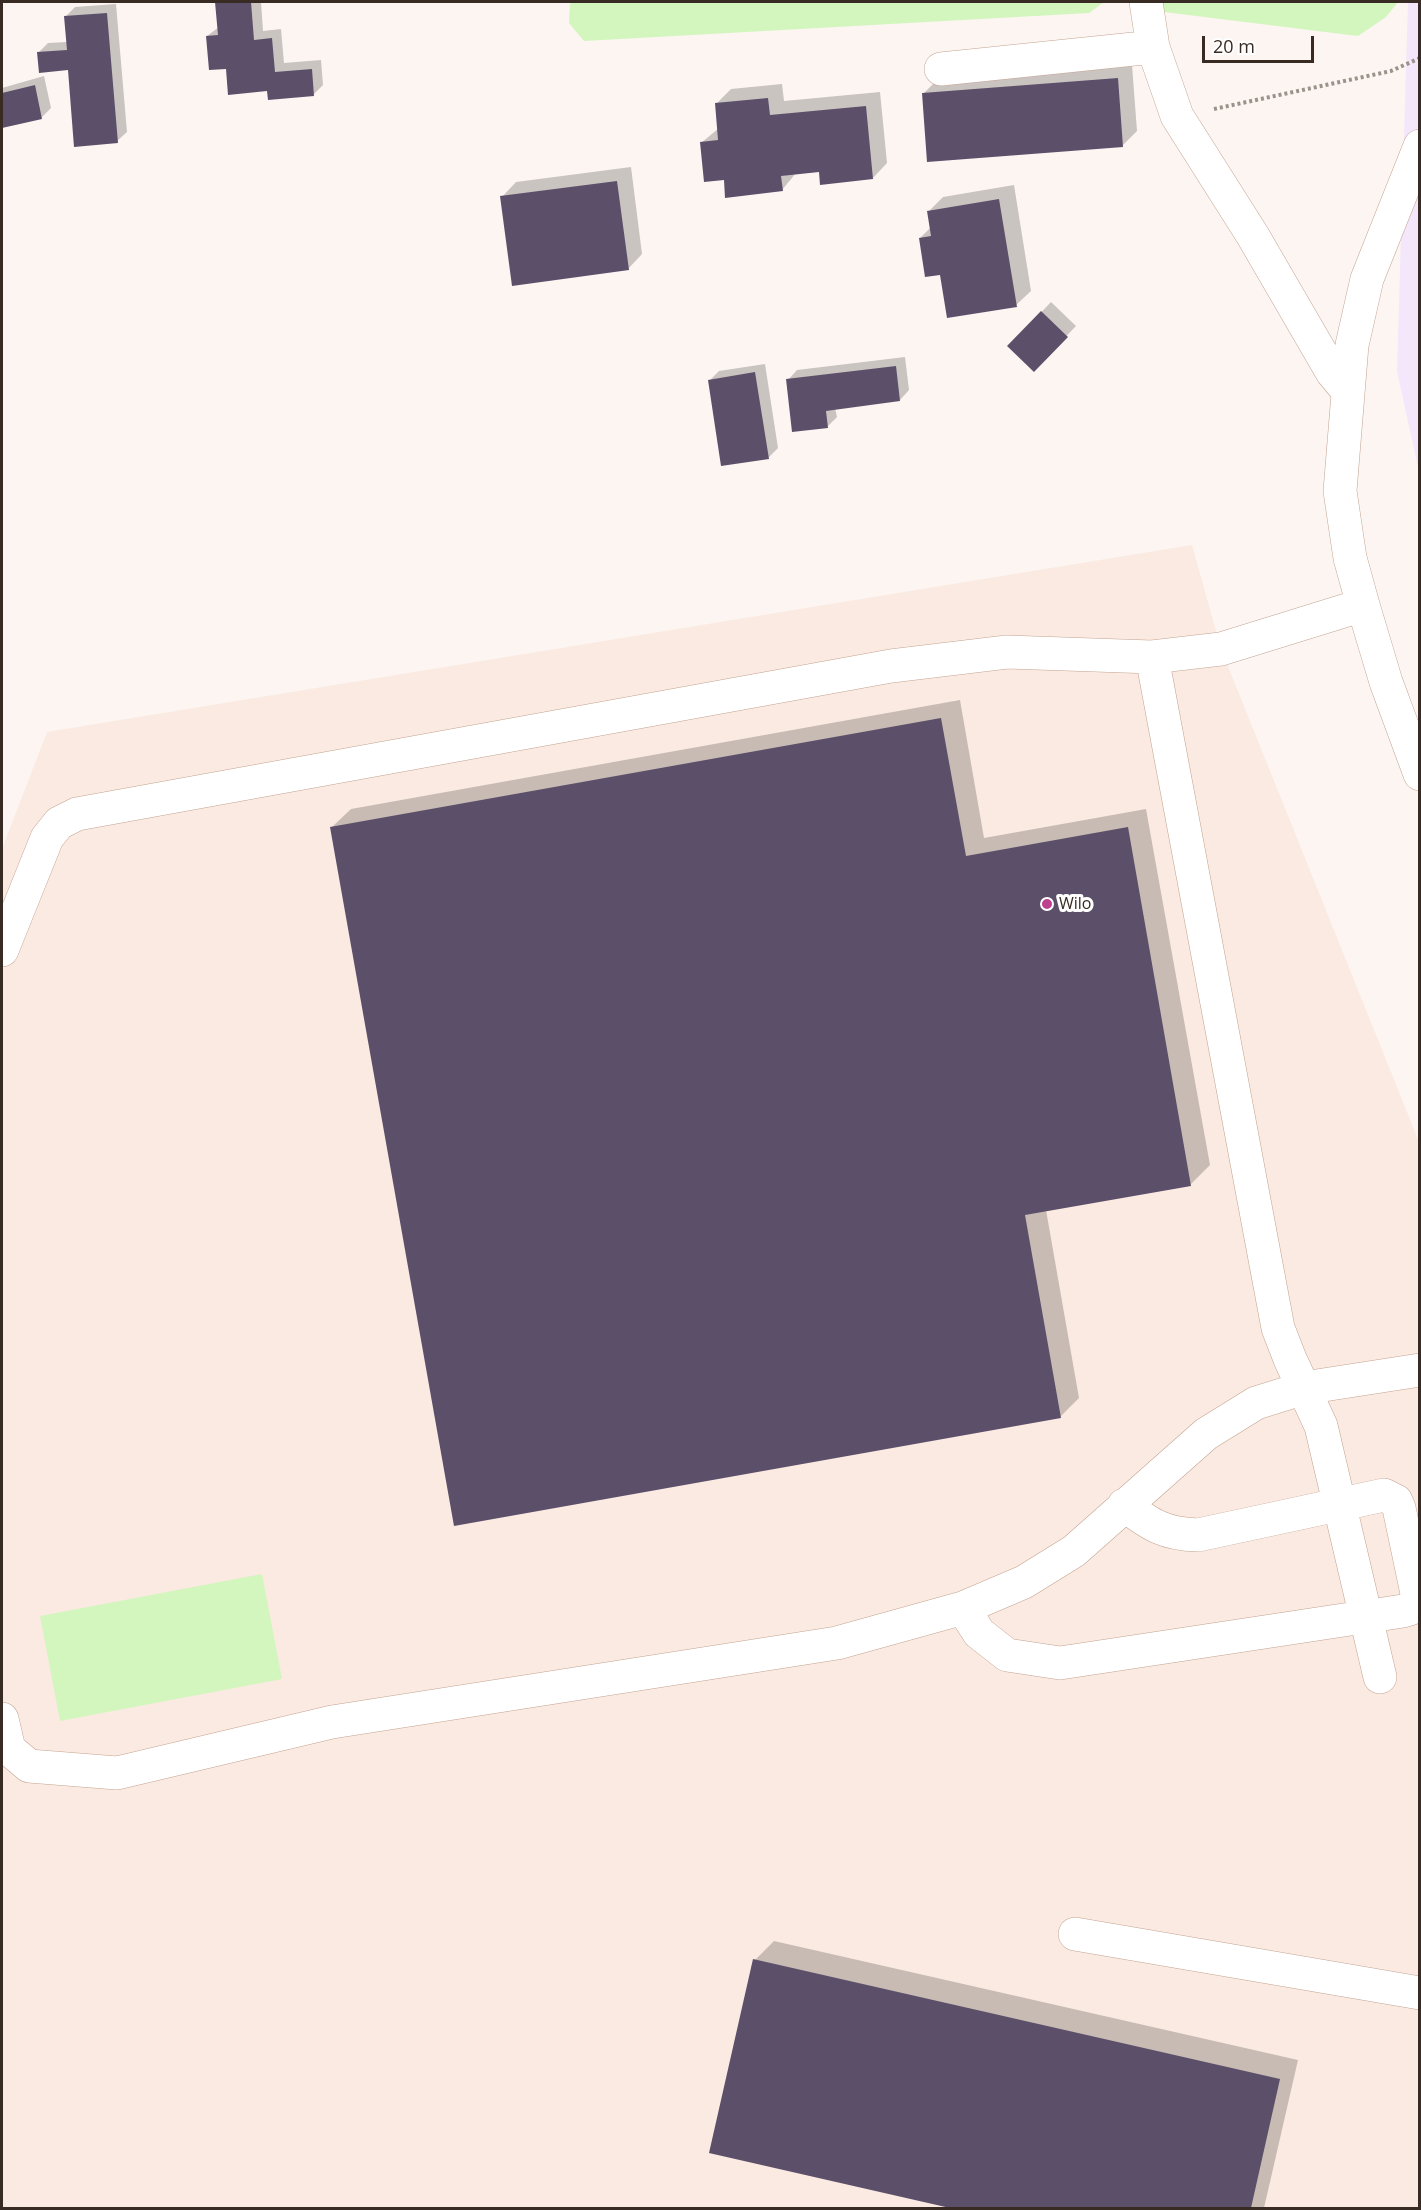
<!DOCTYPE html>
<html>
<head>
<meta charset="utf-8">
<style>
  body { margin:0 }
  #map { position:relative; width:1421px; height:2210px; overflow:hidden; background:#fcf5f1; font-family:"Open Sans",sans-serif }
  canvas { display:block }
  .frame { position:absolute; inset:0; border:3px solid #382b23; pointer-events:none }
  .scale { position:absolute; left:1202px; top:36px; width:112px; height:27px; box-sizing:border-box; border:3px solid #382b23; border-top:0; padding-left:8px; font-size:18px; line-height:21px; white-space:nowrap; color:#382b23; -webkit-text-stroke:4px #fff; paint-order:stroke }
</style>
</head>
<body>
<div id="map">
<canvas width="1421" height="2210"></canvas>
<div class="frame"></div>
<div class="scale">20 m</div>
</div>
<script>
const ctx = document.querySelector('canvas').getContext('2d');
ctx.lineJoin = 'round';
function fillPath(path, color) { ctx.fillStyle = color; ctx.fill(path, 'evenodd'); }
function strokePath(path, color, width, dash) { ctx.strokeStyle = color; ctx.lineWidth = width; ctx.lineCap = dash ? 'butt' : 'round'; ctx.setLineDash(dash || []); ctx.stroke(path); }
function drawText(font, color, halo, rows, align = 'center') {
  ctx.font = font + ' "Open Sans",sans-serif'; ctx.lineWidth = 6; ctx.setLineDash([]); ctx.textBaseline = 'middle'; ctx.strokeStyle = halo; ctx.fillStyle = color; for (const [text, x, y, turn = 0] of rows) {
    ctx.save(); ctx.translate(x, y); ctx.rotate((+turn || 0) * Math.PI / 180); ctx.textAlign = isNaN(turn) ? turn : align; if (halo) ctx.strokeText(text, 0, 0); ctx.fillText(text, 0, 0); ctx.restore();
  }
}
const commercial = new Path2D(`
  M 1408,2 L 1419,2 L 1419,472 L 1397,371 Z`);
const built = new Path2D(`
  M 1192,545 L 1221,649 L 1419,1142 L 1419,2208 L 2,2208 L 2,849 L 47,732 Z`);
const green = new Path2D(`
  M 573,2 L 1104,2 L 1089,13 L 584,41 L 569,23 L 570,4 Z
  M 1160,2 L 1398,2 L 1386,17 L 1358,36 L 1164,12 Z
  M 262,1574 L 282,1679 L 60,1721 L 40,1616 Z`);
const shadow = new Path2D(`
  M 217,2 L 261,2 L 263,31 L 281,29 L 284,63 L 321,60 L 323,85 L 313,95 L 268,90 L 227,67 L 207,36 L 219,27 Z
  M 116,4 L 127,132 L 117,141 L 69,69 L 38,53 L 48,43 L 67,42 L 65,17 L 75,7 Z
  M 1132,65 L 1137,131 L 1123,145 L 923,94 L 938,79 Z
  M 44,76 L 51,108 L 41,118 L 2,126 L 2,88 Z
  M 782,84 L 784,101 L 880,92 L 887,163 L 873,178 L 820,170 L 796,173 L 782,190 L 725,178 L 701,143 L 719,128 L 716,104 L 731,89 Z
  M 631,167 L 642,254 L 628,269 L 502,197 L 516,182 Z
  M 1014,185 L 1031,291 L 1016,305 L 942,273 L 920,238 L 931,227 L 928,212 L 943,197 Z
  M 1051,302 L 1076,326 L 1034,370 L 1009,346 Z
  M 905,357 L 909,390 L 900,400 L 835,408 L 837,417 L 827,427 L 788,380 L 797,370 Z
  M 765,364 L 778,448 L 768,458 L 709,381 L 719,371 Z
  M 960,700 L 984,838 L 1146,809 L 1210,1165 L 1191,1184 L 1046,1210 L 1079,1398 L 1060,1417 L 332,827 L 351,809 Z
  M 774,1941 L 1298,2060 L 1264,2208 L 957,2208 L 711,2152 L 755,1960 Z`);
const building = new Path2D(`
  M 215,2 L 251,2 L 254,40 L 272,38 L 275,72 L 312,69 L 314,96 L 268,100 L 267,91 L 228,95 L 226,69 L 209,70 L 206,36 L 218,35 Z
  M 107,13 L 118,143 L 74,147 L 68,70 L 39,73 L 37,52 L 67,50 L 64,16 Z
  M 1118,78 L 1123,147 L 927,162 L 922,93 Z
  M 35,85 L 42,119 L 2,128 L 2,93 Z
  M 768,98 L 770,115 L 866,106 L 873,179 L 820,185 L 819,172 L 781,176 L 783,191 L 725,198 L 724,180 L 704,182 L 700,142 L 718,140 L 715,103 Z
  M 617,181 L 629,270 L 512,286 L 500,196 Z
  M 999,199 L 1017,307 L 947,318 L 940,275 L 925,277 L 919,238 L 931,236 L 927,211 Z
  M 1041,311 L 1068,337 L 1034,372 L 1007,346 Z
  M 896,366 L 900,401 L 826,411 L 828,428 L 792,432 L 786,379 Z
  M 755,372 L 769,459 L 721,466 L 708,380 Z
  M 941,718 L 966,856 L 1128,827 L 1191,1186 L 1025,1215 L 1061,1418 L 454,1526 L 330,827 Z
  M 753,1959 L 1280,2079 L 1251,2208 L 950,2208 L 709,2153 Z`);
const path = new Path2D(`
  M 1214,109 L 1391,71 L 1420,58`);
const minor = new Path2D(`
  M 1146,2 L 1153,47 L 1177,116 L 1253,236 L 1332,372 L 1347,390
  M 941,69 L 1153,47
  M 1420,146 L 1367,279 L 1352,345 L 1340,491 L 1350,558 L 1363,605 L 1386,682 L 1420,774
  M 1152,657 L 1278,1328 L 1290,1359 L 1321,1426 L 1380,1677
  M 2,950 L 47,838 L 59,823 L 77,814 L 891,666 L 1007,652 L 1152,657 L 1221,649 L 1363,605
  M 963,1608 L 979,1633 L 1007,1655 L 1060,1663 L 1403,1611 L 1410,1609 L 1418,1598 L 1399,1508 L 1396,1501 L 1384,1495 L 1198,1535 C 1164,1534 1151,1525 1124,1505
  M 2,1719 L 9,1749 L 29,1766 L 117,1773 L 332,1722 L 837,1643 L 963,1608 L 1024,1582 L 1074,1551 L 1206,1434 L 1256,1403 L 1304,1388 L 1420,1370
  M 1075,1934 L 1420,1993`);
const markers = [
  [1047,904,6,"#bd418f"]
];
const poiNames = [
  ["Wilo",1059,904]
];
fillPath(commercial, '#f4e7fb');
fillPath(built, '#fbeae1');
fillPath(green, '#d2f6be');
fillPath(shadow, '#0003');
fillPath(building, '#5c4f6a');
strokePath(minor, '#c4a492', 34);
strokePath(path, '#9c928c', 4, [3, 3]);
strokePath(minor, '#fff', 33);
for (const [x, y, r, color] of markers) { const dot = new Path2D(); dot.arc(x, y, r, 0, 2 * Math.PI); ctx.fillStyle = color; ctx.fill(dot); strokePath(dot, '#fff', 2); }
drawText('16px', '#382b23', '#fff', poiNames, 'left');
</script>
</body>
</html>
